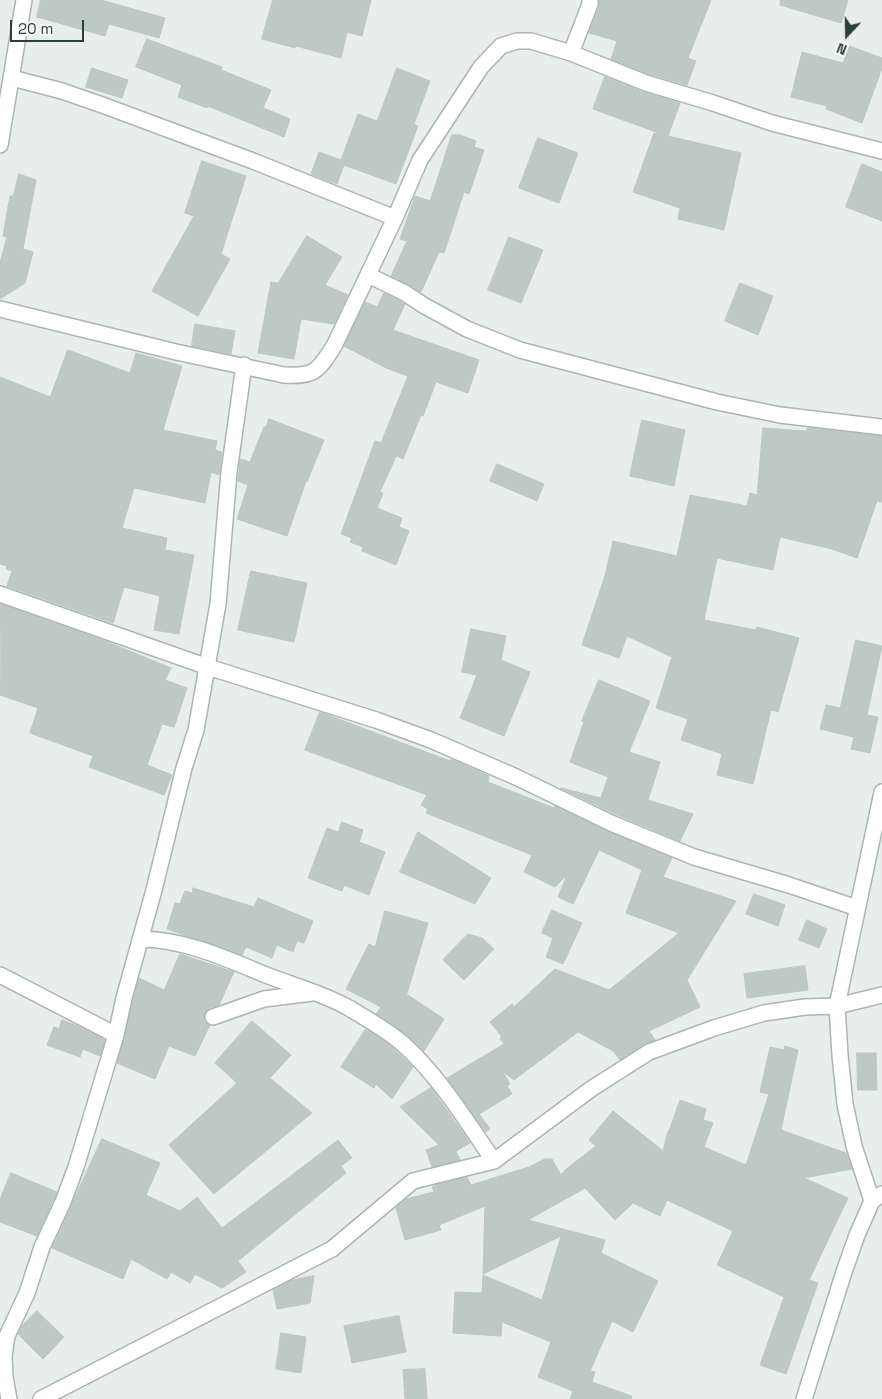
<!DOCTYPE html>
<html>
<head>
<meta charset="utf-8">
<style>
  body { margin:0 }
  #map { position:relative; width:882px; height:1399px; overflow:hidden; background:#e7eeec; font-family:"Space Grotesk",sans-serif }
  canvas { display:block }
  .north { position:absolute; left:822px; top:10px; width:50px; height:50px; -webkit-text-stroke:4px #f7faf9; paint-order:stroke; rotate:201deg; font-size:14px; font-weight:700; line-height:20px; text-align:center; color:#273f3b }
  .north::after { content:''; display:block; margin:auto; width:18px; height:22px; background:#273f3b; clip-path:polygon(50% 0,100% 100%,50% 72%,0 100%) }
  .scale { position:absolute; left:10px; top:20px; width:74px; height:22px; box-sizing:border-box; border:2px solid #273f3b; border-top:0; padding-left:6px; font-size:15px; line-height:18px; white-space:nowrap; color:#273f3b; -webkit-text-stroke:4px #f7faf9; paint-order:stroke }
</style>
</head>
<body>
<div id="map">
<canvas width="882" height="1399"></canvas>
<div class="north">N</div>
<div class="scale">20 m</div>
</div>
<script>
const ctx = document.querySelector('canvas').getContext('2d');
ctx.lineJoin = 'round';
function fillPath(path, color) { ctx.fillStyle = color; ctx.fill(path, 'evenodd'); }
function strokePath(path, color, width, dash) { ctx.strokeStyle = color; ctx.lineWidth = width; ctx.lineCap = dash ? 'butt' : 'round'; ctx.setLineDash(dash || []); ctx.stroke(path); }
const building = new Path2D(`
  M 41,0 L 101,0 L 165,18 L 159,38 L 109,24 L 105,36 L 37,17 Z
  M 273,0 L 371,0 L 362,36 L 347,32 L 341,58 L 296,46 L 295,48 L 262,39 Z
  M 599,0 L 711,0 L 688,58 L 696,61 L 687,85 L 649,74 L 611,59 L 617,41 L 589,33 L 599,7 Z
  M 781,0 L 848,0 L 841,23 L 780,5 Z
  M 147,39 L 222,67 L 221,70 L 271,90 L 263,108 L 290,119 L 284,137 L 208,106 L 207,108 L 178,97 L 182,85 L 136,67 Z
  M 849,46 L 882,58 L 882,68 L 862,123 L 826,109 L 827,106 L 791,97 L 802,52 L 843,63 Z
  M 92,68 L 128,80 L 122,98 L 86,87 Z
  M 397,68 L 430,81 L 414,124 L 418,126 L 396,184 L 344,165 L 337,184 L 311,174 L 319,152 L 341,160 L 358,114 L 377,121 Z
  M 605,77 L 643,92 L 680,103 L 668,136 L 741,153 L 724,230 L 678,219 L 680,208 L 633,192 L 654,133 L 667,136 L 593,109 Z
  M 452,135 L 460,135 L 476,141 L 474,147 L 484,150 L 469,194 L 464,192 L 444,253 L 439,252 L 421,292 L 391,276 L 407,241 L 400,239 L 415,196 L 430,201 Z
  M 538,138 L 578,153 L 559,203 L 519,188 Z
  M 202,161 L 246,176 L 221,254 L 230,259 L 198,316 L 152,291 L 194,216 L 185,213 Z
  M 862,164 L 882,172 L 882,221 L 846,207 Z
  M 19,174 L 36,180 L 23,249 L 33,252 L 25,283 L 0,299 L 0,263 L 7,237 L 3,236 L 10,196 L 13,196 Z
  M 307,236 L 342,257 L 325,285 L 348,295 L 334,324 L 301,319 L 294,359 L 258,353 L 271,282 L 278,283 Z
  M 509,237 L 543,250 L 521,303 L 488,290 Z
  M 740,283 L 773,296 L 758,335 L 725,321 Z
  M 384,293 L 405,304 L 393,330 L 479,360 L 468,393 L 436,382 L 423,416 L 421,415 L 403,459 L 396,456 L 380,492 L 383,493 L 377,508 L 402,518 L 399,527 L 409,531 L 396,565 L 362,551 L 363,547 L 350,542 L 352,538 L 341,534 L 375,441 L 381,443 L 408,376 L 386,368 L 344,346 L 365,302 L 377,307 Z
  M 195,324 L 235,331 L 231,354 L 192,346 Z
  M 68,350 L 130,373 L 136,353 L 182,366 L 163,430 L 217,441 L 215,450 L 222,452 L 219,475 L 211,472 L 205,503 L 134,488 L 122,528 L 167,538 L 165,550 L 194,555 L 179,634 L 154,630 L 160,596 L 124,587 L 113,623 L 7,586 L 12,571 L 6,569 L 7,566 L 0,564 L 0,377 L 50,397 Z
  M 269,419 L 324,440 L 307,482 L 306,481 L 287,536 L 237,519 L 248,485 L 238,481 L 240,459 L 250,462 L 264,427 L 266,427 Z
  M 642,420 L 685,430 L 674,486 L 630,476 Z
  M 763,428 L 807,431 L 807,428 L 882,436 L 882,502 L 877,501 L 857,558 L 832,549 L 780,537 L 773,570 L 717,558 L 704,620 L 756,630 L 757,627 L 799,638 L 778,712 L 771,710 L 753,784 L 717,775 L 722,754 L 681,740 L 688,719 L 656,708 L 672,657 L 627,636 L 619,658 L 582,645 L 605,576 L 613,541 L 677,556 L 690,495 L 747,506 L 750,493 L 757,495 Z
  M 497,464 L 544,484 L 537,501 L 490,481 Z
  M 251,571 L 307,583 L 294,642 L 238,630 Z
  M 1,604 L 105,641 L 171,668 L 165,680 L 187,688 L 174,727 L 162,724 L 147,765 L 172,775 L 164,795 L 89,767 L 93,756 L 30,733 L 38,708 L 0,695 Z
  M 471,629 L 506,636 L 501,660 L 530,672 L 504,736 L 460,718 L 477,675 L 462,672 Z
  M 856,640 L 882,646 L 867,715 L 878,717 L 870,753 L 851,749 L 854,737 L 820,729 L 826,705 L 840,708 Z
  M 599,680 L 650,701 L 629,752 L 660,762 L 648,800 L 693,814 L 680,841 L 615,814 L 561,788 L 601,798 L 608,777 L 570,762 L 584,722 L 582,721 Z
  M 320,712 L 450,761 L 451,759 L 489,776 L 488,782 L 554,808 L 555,806 L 607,831 L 672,858 L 663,877 L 736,901 L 687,980 L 700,1007 L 649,1031 L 655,1040 L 644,1044 L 620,1060 L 613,1051 L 578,1032 L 514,1080 L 502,1071 L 510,1084 L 507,1086 L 512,1094 L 479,1114 L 490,1129 L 486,1132 L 447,1078 L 504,1044 L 500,1038 L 502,1037 L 490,1022 L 512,1004 L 514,1007 L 555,969 L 609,990 L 679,933 L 626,913 L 642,870 L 599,850 L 573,904 L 558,897 L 567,875 L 555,887 L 524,872 L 532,855 L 426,813 L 428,809 L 421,805 L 427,795 L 305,750 Z
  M 342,822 L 363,830 L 359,842 L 385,852 L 369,895 L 344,885 L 342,891 L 308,878 L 327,828 L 338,832 Z
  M 418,832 L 491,878 L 475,904 L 400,872 Z
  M 193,888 L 254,907 L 258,898 L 313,921 L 304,943 L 297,941 L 293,952 L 277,945 L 272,958 L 246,947 L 242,955 L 167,929 L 175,903 L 180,904 L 185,891 L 192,893 Z
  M 754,894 L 785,905 L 778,926 L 746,914 Z
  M 552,910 L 582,923 L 563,964 L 546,957 L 553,938 L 542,933 Z
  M 385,911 L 428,923 L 406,997 L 408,995 L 444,1019 L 424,1051 L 403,1032 L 376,1014 L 381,1007 L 346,989 L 369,944 L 375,947 Z
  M 807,920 L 827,929 L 819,948 L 799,940 Z
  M 468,934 L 482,938 L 494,949 L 464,980 L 443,960 Z
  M 180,954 L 234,972 L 219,1005 L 209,1008 L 204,1015 L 204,1021 L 210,1025 L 195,1056 L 169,1046 L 155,1079 L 117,1063 L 139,978 L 164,990 Z
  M 805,966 L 808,990 L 747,998 L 744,974 Z
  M 62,1020 L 78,1026 L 105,1040 L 100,1056 L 83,1049 L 80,1057 L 47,1045 L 54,1027 L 59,1029 Z
  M 252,1021 L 291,1055 L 270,1078 L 312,1113 L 214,1194 L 169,1145 L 237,1083 L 215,1063 Z
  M 366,1029 L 391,1046 L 413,1067 L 392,1099 L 376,1084 L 374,1088 L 341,1067 Z
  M 785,1046 L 798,1050 L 781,1130 L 846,1153 L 852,1169 L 804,1178 L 848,1198 L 809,1280 L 818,1283 L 786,1374 L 760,1365 L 784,1297 L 717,1265 L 733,1231 L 667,1200 L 660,1216 L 633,1203 L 615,1220 L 585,1188 L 528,1220 L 605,1240 L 601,1253 L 658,1281 L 633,1332 L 612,1321 L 590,1371 L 595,1372 L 592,1382 L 632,1396 L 631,1399 L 570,1399 L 573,1391 L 538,1377 L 551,1342 L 502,1322 L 501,1336 L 453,1333 L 455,1292 L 482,1293 L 483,1275 L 542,1300 L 561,1236 L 483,1274 L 485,1206 L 439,1225 L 441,1230 L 405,1240 L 396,1208 L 406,1199 L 434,1192 L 432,1187 L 438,1184 L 467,1177 L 471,1185 L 529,1167 L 545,1159 L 552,1159 L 561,1175 L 565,1170 L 596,1146 L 589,1140 L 613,1111 L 663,1151 L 668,1131 L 669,1131 L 680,1100 L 706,1109 L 703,1120 L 713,1123 L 704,1147 L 746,1165 L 769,1094 L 760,1092 L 770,1047 L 784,1050 Z
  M 857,1053 L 876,1053 L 877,1090 L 858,1090 Z
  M 431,1088 L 470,1143 L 456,1151 L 460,1160 L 432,1167 L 426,1150 L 439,1145 L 400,1107 Z
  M 102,1139 L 160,1163 L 146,1195 L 180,1211 L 197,1197 L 222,1228 L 338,1140 L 352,1158 L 341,1166 L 346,1173 L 238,1261 L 246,1272 L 222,1288 L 195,1274 L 190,1283 L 171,1272 L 167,1279 L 131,1259 L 123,1279 L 52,1248 Z
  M 11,1173 L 57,1192 L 37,1236 L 0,1222 L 0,1200 Z
  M 314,1276 L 310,1303 L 277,1309 L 273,1290 L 292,1280 Z
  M 37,1311 L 64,1337 L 43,1359 L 18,1334 L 22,1326 Z
  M 399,1316 L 406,1352 L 352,1363 L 344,1326 Z
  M 281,1333 L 306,1337 L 301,1373 L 276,1369 Z
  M 425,1369 L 427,1399 L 405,1399 L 403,1370 Z`);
const minor = new Path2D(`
  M 571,53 L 590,4 L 590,0
  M 12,78 L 62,91 L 105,106 L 253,161 L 395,218
  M 0,145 L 24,0
  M 368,275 L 405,293 L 423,305 L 467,329 L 520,350 L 717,402 L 780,415 L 882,427
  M 0,309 L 176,352 L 284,375 C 315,377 318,371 334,346 L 395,218 L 420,160 L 481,67 L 501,46 L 517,41 L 531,41 L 571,53 L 646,83 L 713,103 L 772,123 L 882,151
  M 0,594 L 208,667 L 376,720 L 431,740 L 516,777 L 611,823 L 694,857 L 789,885 L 857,908
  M 140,939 C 182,939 223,957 261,973 C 290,985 321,992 349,1008 C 367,1019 387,1030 403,1044 C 440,1077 466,1121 494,1161
  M 0,975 L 116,1035
  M 213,1017 L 264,999 L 312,993
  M 872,1201 L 854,1146 L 845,1104 L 840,1055 L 837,1006 L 882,792
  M 9,1399 L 5,1377 L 4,1356 L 7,1336 L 27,1293 L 42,1247 L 63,1202 L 76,1167 L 116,1035 L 124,998 L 154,890 L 184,768 L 196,730 L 218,604 L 229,472 L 244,365
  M 41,1399 L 332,1249 L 413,1181 L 494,1161 L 591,1089 L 649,1052 L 714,1028 L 764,1013 L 805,1007 L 837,1006 L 882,995
  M 804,1399 L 844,1272 L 857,1235 L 872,1201 L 882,1194`);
fillPath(building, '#bcc9c5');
strokePath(building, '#bac7c3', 1);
strokePath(minor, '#aab6b3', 18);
strokePath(minor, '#fff', 15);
</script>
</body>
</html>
